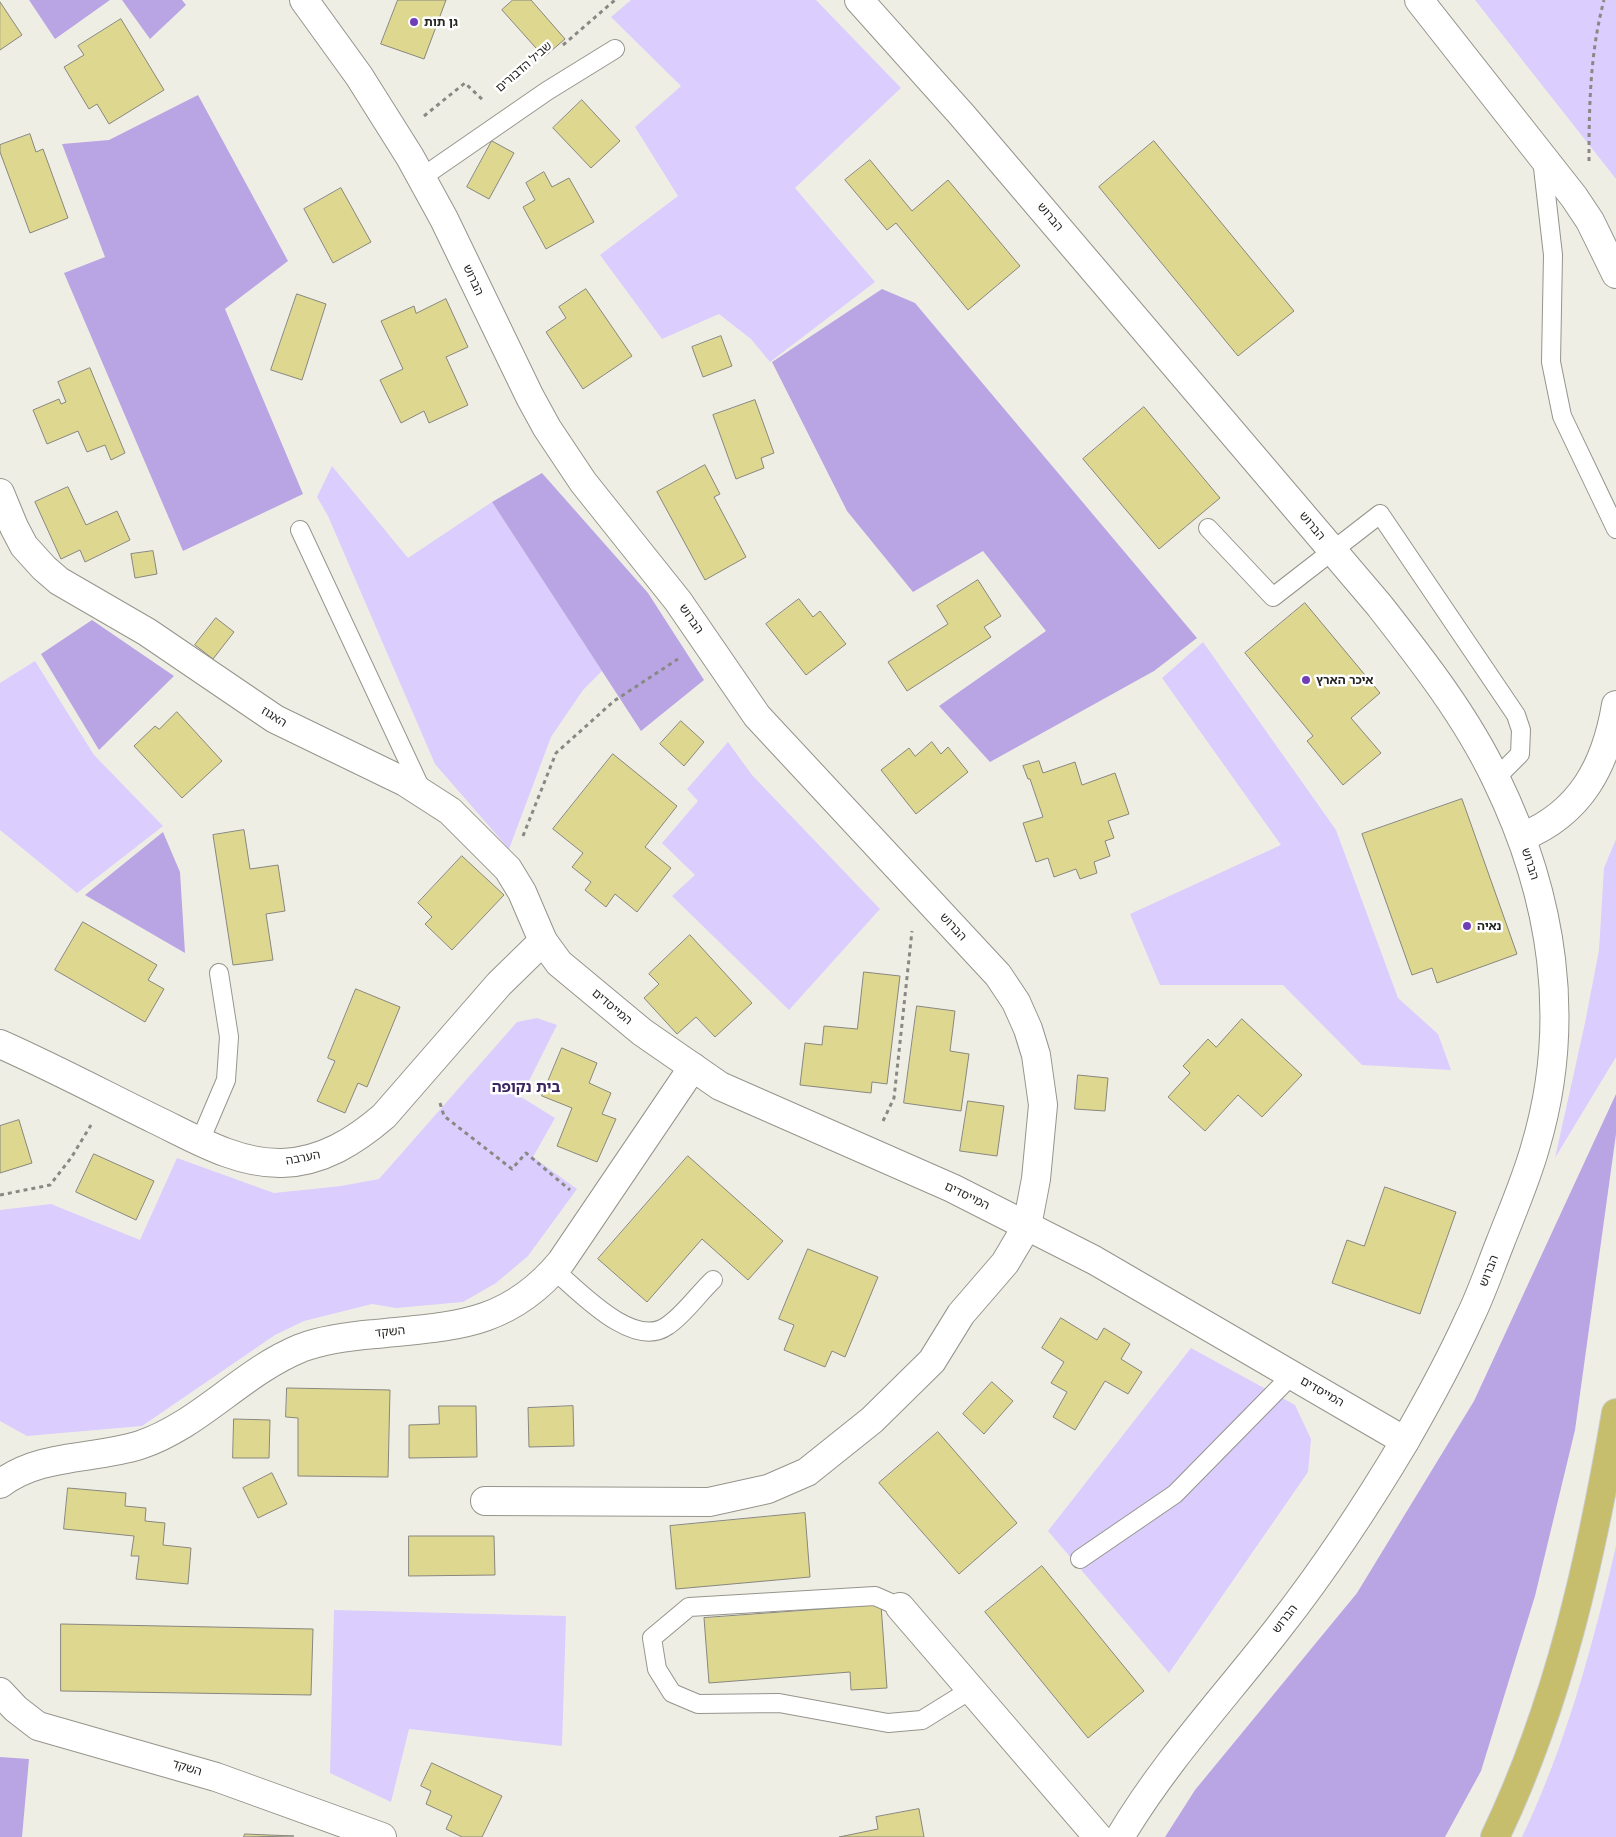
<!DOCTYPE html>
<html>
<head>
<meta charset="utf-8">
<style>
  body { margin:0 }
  canvas { display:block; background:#efeee5 }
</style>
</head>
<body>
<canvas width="1616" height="1837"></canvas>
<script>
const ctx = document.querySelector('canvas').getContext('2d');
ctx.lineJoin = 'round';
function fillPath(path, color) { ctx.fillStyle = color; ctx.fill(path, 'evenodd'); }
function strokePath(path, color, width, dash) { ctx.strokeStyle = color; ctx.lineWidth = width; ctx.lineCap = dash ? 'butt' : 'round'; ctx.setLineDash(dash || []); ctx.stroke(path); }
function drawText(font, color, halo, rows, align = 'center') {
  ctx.font = font + ' Montserrat,"Noto Sans Hebrew",sans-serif'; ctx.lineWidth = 5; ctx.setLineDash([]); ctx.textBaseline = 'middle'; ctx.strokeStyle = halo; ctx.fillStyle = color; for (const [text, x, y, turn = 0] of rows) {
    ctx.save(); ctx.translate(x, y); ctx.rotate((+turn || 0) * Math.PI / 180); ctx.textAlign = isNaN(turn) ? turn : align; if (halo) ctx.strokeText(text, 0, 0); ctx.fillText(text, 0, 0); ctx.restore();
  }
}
const green = new Path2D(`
  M 631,0 L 816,0 L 901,88 L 795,188 L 875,282 L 770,362 L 751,339 L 719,314 L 662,339 L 600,255 L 678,196 L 635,127 L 681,86 L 611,17 Z
  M 1475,0 L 1616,0 L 1616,179 Z
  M 332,466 L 408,558 L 492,502 L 602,671 L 583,690 L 551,737 L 509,849 L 435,764 L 328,516 L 317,497 Z
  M 1203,642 L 1336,830 L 1398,998 L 1438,1034 L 1451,1070 L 1362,1065 L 1283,985 L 1160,985 L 1130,914 L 1281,845 L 1162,678 Z
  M 35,661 L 94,755 L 163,826 L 77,893 L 0,830 L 0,683 Z
  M 728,742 L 752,775 L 880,909 L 789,1010 L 672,896 L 695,875 L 662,843 L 698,801 L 687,789 Z
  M 1616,839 L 1616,1057 L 1555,1158 L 1585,1023 L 1599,950 L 1604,868 Z
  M 537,1018 L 557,1025 L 521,1097 L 555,1118 L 533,1157 L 577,1189 L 528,1256 L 496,1283 L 463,1302 L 396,1308 L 372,1304 L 304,1321 L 275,1335 L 142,1426 L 27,1436 L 0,1421 L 0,1210 L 51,1204 L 140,1240 L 177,1158 L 274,1193 L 341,1186 L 379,1179 L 517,1022 Z
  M 1191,1348 L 1295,1405 L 1311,1439 L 1308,1472 L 1169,1673 L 1048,1531 Z
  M 1616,1546 L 1616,1837 L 1522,1837 C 1566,1745 1593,1645 1616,1546 Z
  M 334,1610 L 566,1616 L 562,1746 L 409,1729 L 391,1802 L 330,1773 Z`);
const forest = new Path2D(`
  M 29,0 L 110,0 L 55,39 Z
  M 122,0 L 182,0 L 186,5 L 150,39 Z
  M 198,95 L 288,261 L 225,309 L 303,494 L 183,551 L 64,273 L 105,257 L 62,144 L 109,140 Z
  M 882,289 L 915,303 L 1197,638 L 1154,671 L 990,762 L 939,706 L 1046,631 L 983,551 L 913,592 L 847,511 L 772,362 Z
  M 542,473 L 648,593 L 704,680 L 641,731 L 492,502 Z
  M 92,620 L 174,676 L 99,750 L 41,654 Z
  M 163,832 L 180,872 L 185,953 L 85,895 Z
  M 1616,1094 L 1616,1134 L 1575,1430 L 1535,1596 L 1481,1771 L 1445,1837 L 1165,1837 L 1195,1790 L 1357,1593 L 1474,1401 Z
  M 0,1757 L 29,1759 L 22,1837 L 0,1837 Z`);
const building = new Path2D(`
  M 398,0 L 446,0 L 424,59 L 381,44 Z
  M 513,0 L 531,0 L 565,39 L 544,57 L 502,10 Z
  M 0,2 L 22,35 L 0,50 Z
  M 121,19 L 164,90 L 109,124 L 97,104 L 89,109 L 64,67 L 84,55 L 78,46 Z
  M 582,100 L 620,141 L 591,168 L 553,128 Z
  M 30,134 L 36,152 L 43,149 L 68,218 L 30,233 L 0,152 L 0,145 Z
  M 492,141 L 514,153 L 489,199 L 467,187 Z
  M 1154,141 L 1294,311 L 1238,356 L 1099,187 Z
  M 870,160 L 912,211 L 948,180 L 1020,266 L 968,310 L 896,223 L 887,230 L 845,180 Z
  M 544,172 L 552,187 L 569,178 L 594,222 L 546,249 L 523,207 L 535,200 L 526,183 Z
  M 341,188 L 371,242 L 333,263 L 304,209 Z
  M 586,289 L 632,356 L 583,389 L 546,332 L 566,318 L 559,307 Z
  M 297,294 L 326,304 L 302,380 L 271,370 Z
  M 446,299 L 468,347 L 446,357 L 468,405 L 429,423 L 424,411 L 401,423 L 380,380 L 403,369 L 381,321 L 414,306 L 416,313 Z
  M 721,336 L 732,366 L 703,377 L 692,347 Z
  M 90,368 L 125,453 L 111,460 L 105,445 L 87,452 L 78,431 L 47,444 L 33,410 L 59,399 L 61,404 L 66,402 L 58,382 Z
  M 755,400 L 774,453 L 761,458 L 764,468 L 736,479 L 713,415 Z
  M 1144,407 L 1220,498 L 1159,549 L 1083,459 Z
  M 705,465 L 720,494 L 714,497 L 746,557 L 705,580 L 657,492 Z
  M 68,487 L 86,525 L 117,511 L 130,540 L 85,562 L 80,550 L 61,559 L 35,502 Z
  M 153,551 L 157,574 L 135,578 L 131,554 Z
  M 978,580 L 1001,616 L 984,627 L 991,637 L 907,691 L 888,662 L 948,624 L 937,606 Z
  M 799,599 L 813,617 L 820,611 L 846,644 L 806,675 L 766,624 Z
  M 1305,603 L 1380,693 L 1351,718 L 1381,753 L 1343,785 L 1307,741 L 1313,736 L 1245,653 Z
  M 216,618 L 234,632 L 213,659 L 195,645 Z
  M 177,712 L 222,761 L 182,798 L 134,746 L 155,726 L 159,729 Z
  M 681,721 L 704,742 L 684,766 L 660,744 Z
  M 932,742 L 941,754 L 948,747 L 968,772 L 916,814 L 881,770 L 909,748 L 915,756 Z
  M 613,754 L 677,806 L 645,847 L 671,868 L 637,912 L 615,894 L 606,907 L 585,890 L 591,882 L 572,867 L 583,853 L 553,829 Z
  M 1039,761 L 1043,773 L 1075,762 L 1082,785 L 1115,773 L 1129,814 L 1108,821 L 1114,838 L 1105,841 L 1110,856 L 1094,862 L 1097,873 L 1080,879 L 1076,869 L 1054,877 L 1048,858 L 1036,862 L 1023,823 L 1043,817 L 1030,779 L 1028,779 L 1023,766 Z
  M 1462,799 L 1517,954 L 1437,983 L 1432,968 L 1412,975 L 1362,834 Z
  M 244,830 L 250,869 L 278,865 L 285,911 L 266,914 L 273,960 L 233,965 L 213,835 Z
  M 462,856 L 504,895 L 452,950 L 425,924 L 432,917 L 418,903 Z
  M 83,922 L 157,965 L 148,980 L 164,989 L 145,1022 L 55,970 Z
  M 690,935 L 752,1003 L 715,1037 L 696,1017 L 677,1034 L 644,998 L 659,984 L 649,974 Z
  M 864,972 L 900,976 L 887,1084 L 872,1082 L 871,1093 L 800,1085 L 805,1043 L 822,1045 L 824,1026 L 857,1029 Z
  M 356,989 L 400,1007 L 367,1087 L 358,1083 L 345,1113 L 317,1101 L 335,1061 L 328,1058 Z
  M 917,1006 L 955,1011 L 950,1051 L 969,1054 L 961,1111 L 904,1103 Z
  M 1242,1019 L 1302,1075 L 1262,1117 L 1238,1095 L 1205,1131 L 1168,1097 L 1190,1073 L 1183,1066 L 1208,1039 L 1216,1047 Z
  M 562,1048 L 597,1063 L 589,1083 L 611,1093 L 602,1114 L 616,1119 L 597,1162 L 557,1146 L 572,1108 L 542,1096 Z
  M 1078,1075 L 1108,1078 L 1105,1111 L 1075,1109 Z
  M 968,1101 L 1004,1106 L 997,1156 L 960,1151 Z
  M 19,1120 L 32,1163 L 0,1173 L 0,1126 Z
  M 94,1154 L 154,1181 L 136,1220 L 76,1192 Z
  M 688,1156 L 783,1241 L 748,1280 L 702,1239 L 647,1302 L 598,1259 Z
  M 1385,1187 L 1456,1212 L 1420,1314 L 1332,1283 L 1347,1240 L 1364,1246 Z
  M 808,1249 L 878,1277 L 845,1357 L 832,1351 L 825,1367 L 784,1350 L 794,1325 L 779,1319 Z
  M 1061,1318 L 1097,1340 L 1104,1328 L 1130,1344 L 1121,1359 L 1142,1372 L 1128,1394 L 1105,1381 L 1075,1430 L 1053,1417 L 1067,1392 L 1051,1383 L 1064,1362 L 1042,1348 Z
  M 992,1382 L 1013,1401 L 984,1434 L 963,1414 Z
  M 287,1388 L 390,1390 L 388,1477 L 298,1476 L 298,1418 L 286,1417 Z
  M 439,1406 L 476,1406 L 477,1457 L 409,1458 L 409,1425 L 439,1424 Z
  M 573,1406 L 574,1446 L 529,1447 L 528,1408 Z
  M 234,1419 L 270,1420 L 269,1458 L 233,1458 Z
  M 938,1432 L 1017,1523 L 959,1574 L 879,1483 Z
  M 272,1473 L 287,1504 L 258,1518 L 243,1488 Z
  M 68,1488 L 126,1493 L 125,1506 L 146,1508 L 145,1521 L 165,1523 L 163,1545 L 191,1548 L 188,1584 L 136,1579 L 139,1556 L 131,1556 L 134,1536 L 64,1529 Z
  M 805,1513 L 810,1577 L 676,1589 L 670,1526 Z
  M 409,1536 L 494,1536 L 495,1575 L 409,1576 Z
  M 1042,1566 L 1144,1691 L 1088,1738 L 985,1612 Z
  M 881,1605 L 887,1688 L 851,1690 L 850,1672 L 709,1683 L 704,1618 Z
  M 61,1624 L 313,1629 L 311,1695 L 61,1691 Z
  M 432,1763 L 502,1796 L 482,1837 L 462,1837 L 446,1829 L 452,1816 L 426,1804 L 431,1791 L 421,1786 Z
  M 919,1809 L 924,1837 L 839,1837 L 878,1829 L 876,1817 Z
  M 245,1834 L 294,1836 L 244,1837 Z`);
const path = new Path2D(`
  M 563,45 L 615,0
  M 424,116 L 465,83 L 484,101
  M 1589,161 C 1589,106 1590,53 1604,0
  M 523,836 L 556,753 L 614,701 L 678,659
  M 440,1103 L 444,1116 L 512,1169 L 526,1153 L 570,1190
  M 883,1121 L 894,1098 L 912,931
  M 0,1195 L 50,1185 L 71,1158 L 91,1125`);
const lane = new Path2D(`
  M 1542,159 L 1553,255 L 1551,362 L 1562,416 L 1616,529
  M 421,178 L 547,91 L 615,49
  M 1208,528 L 1273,597 L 1380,514 L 1516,715 L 1521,730 L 1520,754 L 1496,778
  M 300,530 L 422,791
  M 200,1141 L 226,1080 L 229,1037 L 219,973
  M 554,1270 C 579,1291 633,1350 667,1326 C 684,1315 698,1294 713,1280
  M 1080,1559 L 1175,1494 L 1292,1375
  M 900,1607 L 875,1596 L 689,1607 L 652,1638 L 657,1669 L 672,1693 L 698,1704 L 779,1703 L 888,1723 L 922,1720 L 972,1689`);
const street = new Path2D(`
  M 304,0 L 359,76 L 410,157 L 444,219 L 530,397 L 547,428 L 583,482 L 678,601 L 757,716 L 998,975 L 1016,1002 L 1028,1029 L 1036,1055 L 1043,1105 L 1036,1179 L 1027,1226 L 1005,1263 L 961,1314 L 932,1361 L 872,1420 L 807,1472 L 768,1489 L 709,1502 L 485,1501
  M 859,0 L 962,115 L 1379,605 C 1422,660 1466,716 1496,779 C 1553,896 1573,1022 1535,1148 C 1526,1180 1512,1212 1500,1243 C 1490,1268 1481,1295 1469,1319 C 1450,1361 1428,1401 1405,1441
  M 1419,0 L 1574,197 L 1590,221 L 1616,274
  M 0,493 L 14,527 L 24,546 L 44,568 L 59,581 L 147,632 L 275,719 L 405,782 L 450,811 L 508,869 L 522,892 L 543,941 L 499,984 L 384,1116 C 355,1141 322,1162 282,1163 C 236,1164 194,1138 154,1119 C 103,1094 52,1067 0,1044
  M 1522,837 C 1581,813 1606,765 1616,705
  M 0,1484 C 41,1453 93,1460 140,1445 C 200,1425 242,1372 301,1348 C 325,1339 350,1336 375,1334 C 453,1326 507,1327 561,1262 L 693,1067
  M 900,1607 L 1098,1837
  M 0,1692 L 16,1709 L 38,1726 L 216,1777 L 382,1837`);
const secondary = new Path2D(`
  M 543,941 L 559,963 L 642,1032 L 720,1086 L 952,1188 L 1094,1260 L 1405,1441 C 1367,1505 1326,1567 1280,1626 C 1226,1696 1165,1761 1120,1837`);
const highway = new Path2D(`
  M 1495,1837 C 1559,1704 1591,1558 1616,1413`);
const markers = [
  [414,22,5,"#703eb6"],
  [1306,680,5,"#703eb6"],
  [1467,926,5,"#703eb6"]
];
const poiNames = [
  ["גן תות",424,22],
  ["איכר הארץ",1316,680],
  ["נאיה",1477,926]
];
const streetNames = [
  ["שביל הדבורים",524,67,-41],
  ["הברוש",1050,217,50],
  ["הברוש",473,280,65],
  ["הברוש",1312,526,50],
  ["הברוש",691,619,55],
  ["האגוז",274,717,32],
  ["הברוש",1530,864,72],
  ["הברוש",953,927,47],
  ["המייסדים",612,1007,40],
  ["הערבה",303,1158,-11],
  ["המייסדים",967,1196,26],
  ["הברוש",1489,1271,-68],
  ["השקד",390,1332,-6],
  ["המייסדים",1322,1392,30],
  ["הברוש",1285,1619,-52],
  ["השקד",187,1768,17]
];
const quarterNames = [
  ["בית נקופה",526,1088]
];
fillPath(green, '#dbcdfe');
fillPath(forest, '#b9a5e4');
fillPath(building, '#ded790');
strokePath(building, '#88877e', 1);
strokePath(lane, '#96958c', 20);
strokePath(street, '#96958c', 30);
strokePath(secondary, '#96958c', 30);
strokePath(highway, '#cbcbca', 30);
strokePath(path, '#898983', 3, [4, 4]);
strokePath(lane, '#fff', 18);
strokePath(street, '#fff', 28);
strokePath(secondary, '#fff', 28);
strokePath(highway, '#c6be6d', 28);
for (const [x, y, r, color] of markers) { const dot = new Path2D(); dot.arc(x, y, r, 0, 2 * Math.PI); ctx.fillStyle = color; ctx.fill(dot); strokePath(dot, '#fff', 2); }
drawText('bold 12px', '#252522', '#fff', poiNames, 'left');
drawText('12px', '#252522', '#fff', streetNames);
drawText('bold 15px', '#3b255f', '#fff', quarterNames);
</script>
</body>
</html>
